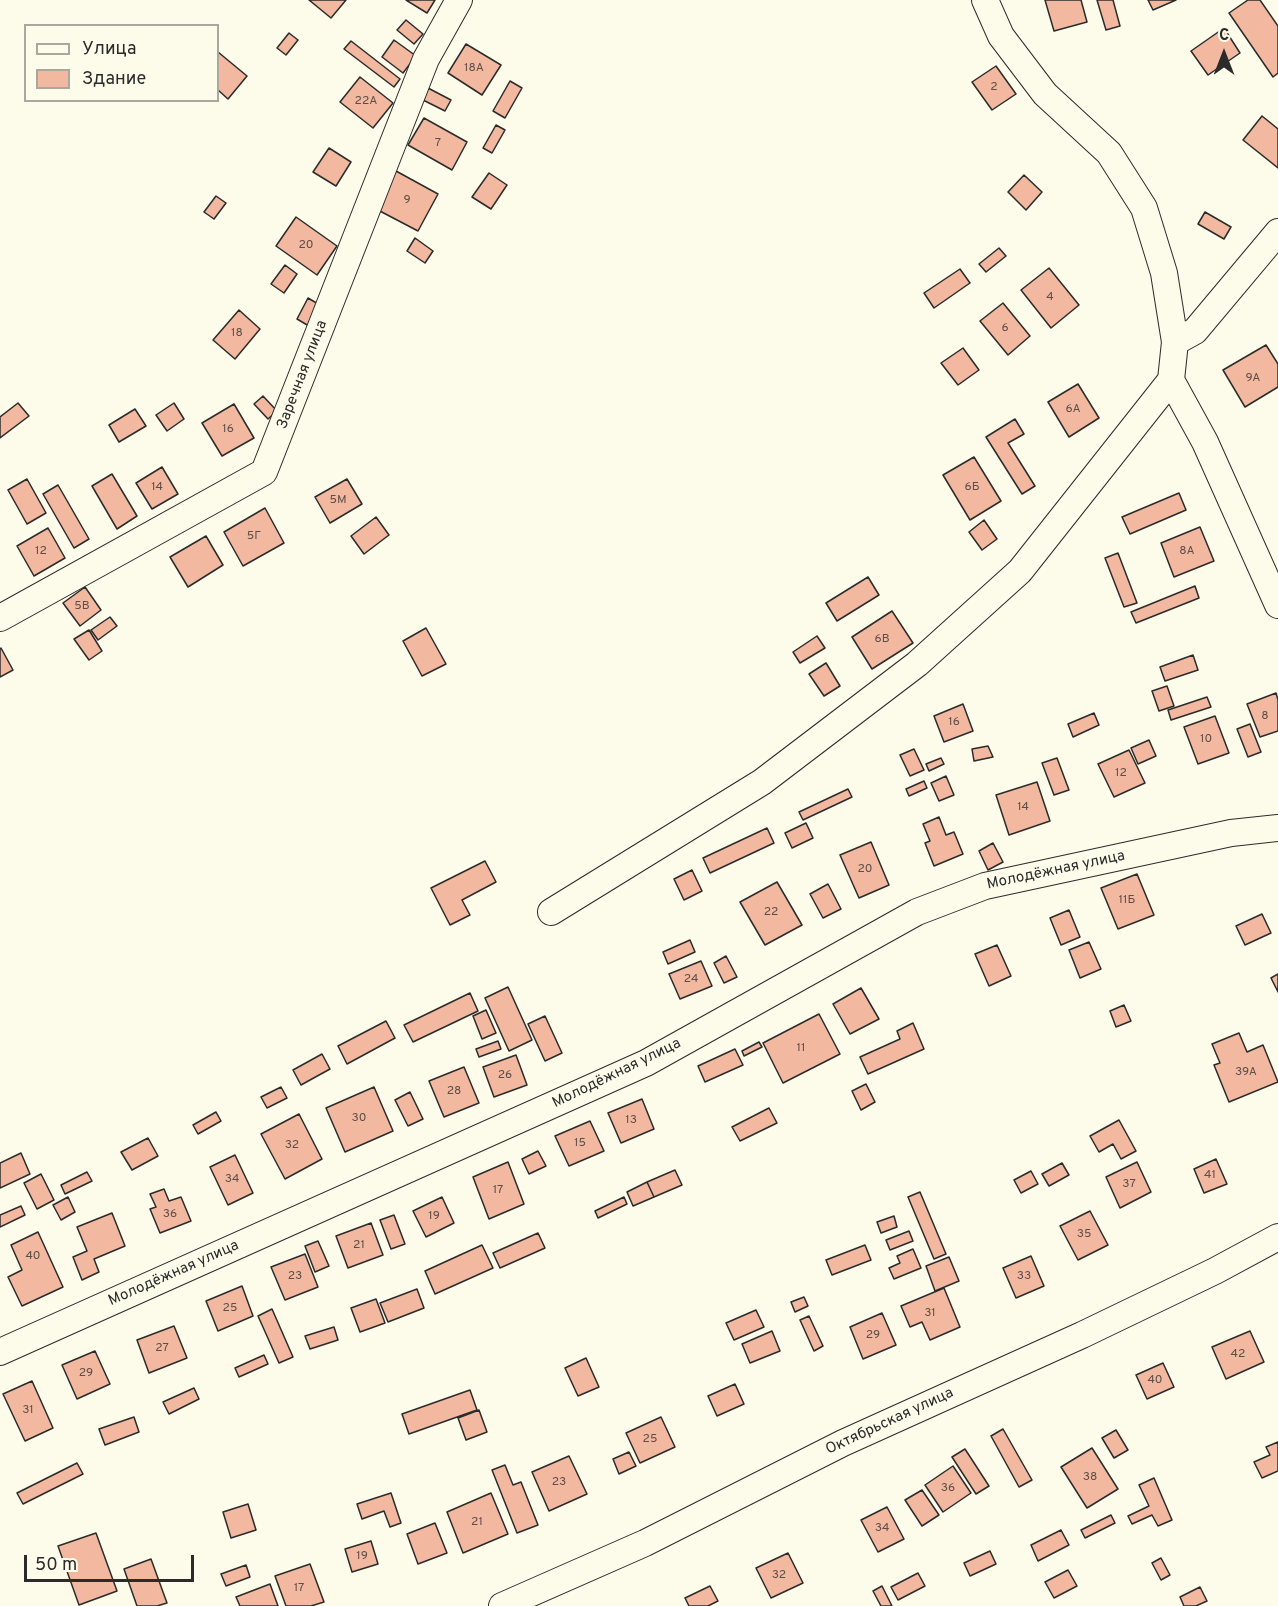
<!DOCTYPE html>
<html>
<head>
<meta charset="utf-8">
<style>
  body { margin:0 }
  #map { position:relative; width:1278px; height:1606px; overflow:hidden; background:#fdfbea; font-family:Overpass,sans-serif }
  canvas { display:block }
  .legend { position:absolute; left:24px; top:24px; width:195px; height:78px; box-sizing:border-box; background:#fdfbea; border:2px solid #a9a89e; margin:0; padding:8px 10px; list-style:none; font-size:18px; color:#2b2b2b }
  .legend li { display:flex; align-items:center; gap:12px; height:30px }
  .legend b { width:30px; border:2px solid #a9a89e }
  .north { position:absolute; left:1194px; top:24px; width:60px; height:60px; -webkit-text-stroke:4px #fdfbea; paint-order:stroke; rotate:0deg; font-size:16px; font-weight:700; line-height:24px; text-align:center; color:#2b2b2b }
  .north::after { content:''; display:block; margin:auto; width:21px; height:27px; background:#2b2b2b; clip-path:polygon(50% 0,100% 100%,50% 72%,0 100%) }
  .scale { position:absolute; left:24px; top:1555px; width:170px; height:27px; box-sizing:border-box; border:3px solid #2b2b2b; border-top:0; padding-left:8px; font-size:18px; line-height:21px; white-space:nowrap; color:#2b2b2b; -webkit-text-stroke:4px #fdfbea; paint-order:stroke }
</style>
</head>
<body>
<div id="map">
<canvas width="1278" height="1606"></canvas>
<ul class="legend">
<li><b style="height:8px;background:#fdfbea"></b>Улица</li>
<li><b style="height:16px;background:#f2b8a0"></b>Здание</li>
</ul>
<div class="north">С</div>
<div class="scale">50 m</div>
</div>
<script>
const ctx = document.querySelector('canvas').getContext('2d');
ctx.lineJoin = 'round';
function fillPath(path, color) { ctx.fillStyle = color; ctx.fill(path, 'evenodd'); }
function strokePath(path, color, width, dash) { ctx.strokeStyle = color; ctx.lineWidth = width; ctx.lineCap = dash ? 'butt' : 'round'; ctx.setLineDash(dash || []); ctx.stroke(path); }
function drawText(font, color, halo, rows, align = 'center') {
  ctx.font = font + ' Overpass,sans-serif'; ctx.lineWidth = 4.5; ctx.setLineDash([]); ctx.textBaseline = 'middle'; ctx.strokeStyle = halo; ctx.fillStyle = color; for (const [text, x, y, turn = 0] of rows) {
    ctx.save(); ctx.translate(x, y); ctx.rotate((+turn || 0) * Math.PI / 180); ctx.textAlign = isNaN(turn) ? turn : align; if (halo) ctx.strokeText(text, 0, 0); ctx.fillText(text, 0, 0); ctx.restore();
  }
}
const building = new Path2D(`
  M 309,0 L 346,0 L 331,18 Z
  M 406,0 L 435,0 L 427,13 Z
  M 1045,0 L 1081,0 L 1087,22 L 1054,31 Z
  M 1097,0 L 1113,0 L 1120,26 L 1106,30 Z
  M 1148,0 L 1176,0 L 1153,10 Z
  M 1248,0 L 1260,0 L 1278,26 L 1278,73 L 1273,77 L 1229,13 Z
  M 406,20 L 423,34 L 414,44 L 397,30 Z
  M 1224,28 L 1240,53 L 1208,75 L 1191,51 Z
  M 289,33 L 298,40 L 286,55 L 277,48 Z
  M 394,40 L 416,56 L 403,73 L 382,57 Z
  M 351,41 L 400,79 L 394,87 L 344,49 Z
  M 466,44 L 501,65 L 482,95 L 448,73 Z
  M 218,52 L 247,76 L 228,99 L 218,90 Z
  M 996,66 L 1016,94 L 992,110 L 972,82 Z
  M 360,77 L 393,103 L 373,128 L 340,102 Z
  M 510,81 L 522,88 L 505,118 L 493,111 Z
  M 428,88 L 451,100 L 445,111 L 423,100 Z
  M 1262,116 L 1278,129 L 1278,168 L 1243,140 Z
  M 424,118 L 467,142 L 452,170 L 408,145 Z
  M 496,125 L 505,130 L 492,153 L 483,148 Z
  M 329,148 L 351,162 L 336,186 L 313,172 Z
  M 396,171 L 438,194 L 418,231 L 376,209 Z
  M 489,173 L 507,185 L 491,209 L 472,197 Z
  M 1024,175 L 1042,192 L 1026,210 L 1008,192 Z
  M 216,196 L 226,203 L 214,219 L 204,212 Z
  M 1205,212 L 1231,227 L 1224,239 L 1198,224 Z
  M 296,217 L 337,246 L 317,275 L 276,246 Z
  M 415,238 L 433,251 L 425,263 L 407,251 Z
  M 999,248 L 1006,256 L 986,272 L 979,264 Z
  M 285,265 L 297,274 L 284,293 L 271,284 Z
  M 1049,268 L 1079,305 L 1051,328 L 1021,290 Z
  M 960,269 L 970,283 L 934,308 L 924,293 Z
  M 308,298 L 325,308 L 314,329 L 297,319 Z
  M 1003,303 L 1030,336 L 1008,355 L 980,321 Z
  M 239,310 L 260,329 L 235,359 L 213,340 Z
  M 1266,345 L 1278,364 L 1278,387 L 1245,407 L 1223,370 Z
  M 963,348 L 979,370 L 958,385 L 941,363 Z
  M 1078,384 L 1099,418 L 1069,437 L 1048,402 Z
  M 263,396 L 277,411 L 268,419 L 254,404 Z
  M 18,403 L 29,416 L 0,438 L 0,417 Z
  M 174,403 L 184,419 L 167,431 L 156,415 Z
  M 234,404 L 254,438 L 222,456 L 202,423 Z
  M 135,409 L 146,426 L 119,442 L 109,425 Z
  M 1015,419 L 1024,434 L 1008,443 L 1035,486 L 1022,494 L 986,437 Z
  M 974,457 L 1001,501 L 970,520 L 943,475 Z
  M 162,467 L 178,494 L 152,509 L 136,483 Z
  M 112,474 L 137,516 L 117,529 L 92,486 Z
  M 27,479 L 46,513 L 27,524 L 8,490 Z
  M 347,479 L 362,504 L 330,523 L 315,497 Z
  M 58,485 L 89,539 L 74,548 L 43,494 Z
  M 1179,493 L 1186,510 L 1130,534 L 1122,517 Z
  M 265,508 L 284,543 L 243,566 L 224,532 Z
  M 376,517 L 389,535 L 364,554 L 351,536 Z
  M 984,520 L 997,539 L 982,550 L 969,532 Z
  M 1200,527 L 1214,561 L 1174,577 L 1161,543 Z
  M 48,528 L 65,558 L 34,576 L 17,546 Z
  M 206,536 L 223,565 L 188,587 L 170,557 Z
  M 1118,553 L 1137,603 L 1124,607 L 1105,558 Z
  M 868,577 L 879,595 L 837,621 L 826,603 Z
  M 1195,586 L 1199,598 L 1136,623 L 1131,612 Z
  M 85,587 L 101,610 L 80,626 L 63,603 Z
  M 892,611 L 913,643 L 872,669 L 852,637 Z
  M 110,617 L 117,626 L 98,640 L 91,630 Z
  M 426,628 L 446,664 L 422,676 L 403,641 Z
  M 89,630 L 102,651 L 89,660 L 74,639 Z
  M 817,636 L 825,648 L 800,663 L 793,652 Z
  M 1,648 L 13,670 L 0,677 L 0,649 Z
  M 1193,655 L 1198,670 L 1165,681 L 1160,667 Z
  M 826,663 L 840,686 L 824,696 L 809,674 Z
  M 1167,686 L 1174,706 L 1159,711 L 1152,691 Z
  M 1276,693 L 1278,700 L 1278,731 L 1260,737 L 1247,704 Z
  M 1207,697 L 1211,707 L 1171,720 L 1168,710 Z
  M 963,704 L 973,731 L 944,742 L 934,716 Z
  M 1094,713 L 1099,725 L 1073,737 L 1068,724 Z
  M 1215,716 L 1229,753 L 1198,764 L 1184,727 Z
  M 1250,724 L 1261,752 L 1248,757 L 1237,729 Z
  M 1149,740 L 1156,756 L 1138,764 L 1131,748 Z
  M 988,746 L 993,757 L 974,761 L 972,749 Z
  M 914,749 L 924,770 L 910,776 L 900,755 Z
  M 1129,750 L 1145,783 L 1114,797 L 1098,764 Z
  M 941,758 L 944,764 L 929,771 L 926,764 Z
  M 1057,758 L 1069,790 L 1054,795 L 1042,763 Z
  M 946,776 L 954,795 L 939,801 L 931,783 Z
  M 924,781 L 927,788 L 909,796 L 906,789 Z
  M 1037,782 L 1050,821 L 1009,835 L 996,795 Z
  M 848,789 L 852,797 L 803,820 L 799,812 Z
  M 939,817 L 946,835 L 954,832 L 963,854 L 934,866 L 925,843 L 930,841 L 923,824 Z
  M 806,823 L 813,838 L 792,848 L 785,833 Z
  M 767,828 L 774,843 L 710,873 L 703,858 Z
  M 871,842 L 889,885 L 859,898 L 840,855 Z
  M 993,843 L 1003,862 L 988,870 L 979,851 Z
  M 485,861 L 496,882 L 462,900 L 470,915 L 450,925 L 431,888 Z
  M 692,870 L 702,891 L 684,900 L 674,879 Z
  M 1137,874 L 1154,915 L 1118,929 L 1101,888 Z
  M 777,882 L 802,925 L 765,945 L 740,902 Z
  M 828,884 L 841,909 L 823,918 L 810,894 Z
  M 1069,910 L 1080,937 L 1061,945 L 1050,918 Z
  M 1262,914 L 1271,933 L 1245,945 L 1236,926 Z
  M 690,940 L 695,952 L 668,964 L 663,952 Z
  M 1089,942 L 1101,969 L 1080,978 L 1069,950 Z
  M 997,945 L 1011,976 L 989,986 L 975,954 Z
  M 726,956 L 737,977 L 724,983 L 714,963 Z
  M 701,961 L 712,986 L 680,999 L 669,974 Z
  M 1278,974 L 1278,992 L 1271,978 Z
  M 508,987 L 532,1040 L 509,1051 L 485,998 Z
  M 861,988 L 879,1019 L 850,1034 L 833,1004 Z
  M 470,993 L 478,1011 L 413,1042 L 404,1025 Z
  M 1124,1005 L 1131,1021 L 1116,1027 L 1110,1011 Z
  M 486,1010 L 496,1033 L 482,1039 L 473,1016 Z
  M 819,1014 L 840,1054 L 783,1083 L 763,1043 Z
  M 545,1016 L 562,1053 L 545,1061 L 528,1024 Z
  M 386,1021 L 395,1038 L 347,1064 L 338,1046 Z
  M 913,1023 L 924,1049 L 868,1074 L 860,1057 L 900,1039 L 897,1031 Z
  M 1239,1033 L 1247,1052 L 1263,1045 L 1278,1082 L 1229,1102 L 1214,1065 L 1220,1063 L 1212,1044 Z
  M 498,1041 L 501,1049 L 479,1057 L 476,1049 Z
  M 759,1042 L 762,1047 L 744,1056 L 742,1051 Z
  M 735,1049 L 743,1065 L 705,1082 L 698,1066 Z
  M 322,1054 L 330,1069 L 301,1085 L 293,1070 Z
  M 516,1055 L 527,1085 L 494,1097 L 483,1067 Z
  M 464,1067 L 479,1103 L 444,1117 L 429,1081 Z
  M 866,1084 L 875,1102 L 861,1110 L 852,1091 Z
  M 281,1087 L 287,1098 L 267,1108 L 261,1097 Z
  M 374,1087 L 393,1131 L 345,1152 L 326,1108 Z
  M 410,1092 L 423,1119 L 408,1126 L 395,1100 Z
  M 642,1099 L 654,1129 L 621,1143 L 608,1113 Z
  M 769,1108 L 777,1123 L 740,1141 L 732,1127 Z
  M 216,1112 L 221,1121 L 198,1134 L 193,1125 Z
  M 299,1114 L 322,1159 L 285,1179 L 261,1134 Z
  M 1119,1120 L 1136,1151 L 1121,1159 L 1113,1144 L 1099,1152 L 1090,1136 Z
  M 590,1121 L 604,1151 L 569,1166 L 555,1136 Z
  M 148,1138 L 158,1156 L 132,1170 L 121,1152 Z
  M 538,1151 L 546,1166 L 529,1174 L 522,1159 Z
  M 21,1153 L 30,1174 L 0,1188 L 0,1163 Z
  M 235,1155 L 253,1193 L 228,1205 L 210,1167 Z
  M 1216,1159 L 1227,1184 L 1204,1193 L 1194,1169 Z
  M 508,1162 L 524,1204 L 489,1219 L 473,1177 Z
  M 1137,1162 L 1151,1192 L 1120,1208 L 1106,1177 Z
  M 1062,1163 L 1069,1175 L 1049,1186 L 1042,1174 Z
  M 675,1170 L 682,1185 L 654,1197 L 647,1182 Z
  M 1031,1171 L 1038,1184 L 1021,1193 L 1014,1180 Z
  M 87,1172 L 92,1181 L 65,1194 L 61,1185 Z
  M 41,1174 L 54,1200 L 37,1209 L 24,1183 Z
  M 647,1182 L 654,1197 L 633,1206 L 627,1192 Z
  M 164,1189 L 169,1201 L 181,1197 L 191,1221 L 160,1233 L 150,1209 L 156,1207 L 150,1194 Z
  M 920,1192 L 946,1254 L 934,1259 L 908,1197 Z
  M 68,1197 L 75,1212 L 61,1220 L 53,1205 Z
  M 442,1197 L 454,1223 L 426,1237 L 413,1211 Z
  M 624,1197 L 627,1204 L 598,1218 L 595,1211 Z
  M 21,1206 L 25,1215 L 0,1227 L 0,1215 Z
  M 1090,1211 L 1108,1245 L 1078,1260 L 1060,1226 Z
  M 112,1213 L 125,1246 L 94,1259 L 99,1272 L 82,1280 L 73,1257 L 87,1251 L 77,1227 Z
  M 394,1215 L 405,1244 L 391,1249 L 380,1220 Z
  M 894,1216 L 897,1227 L 881,1233 L 877,1222 Z
  M 371,1223 L 383,1255 L 348,1268 L 336,1236 Z
  M 909,1231 L 913,1241 L 890,1250 L 886,1240 Z
  M 38,1232 L 63,1287 L 22,1306 L 8,1277 L 22,1270 L 11,1245 Z
  M 538,1233 L 545,1248 L 500,1268 L 493,1253 Z
  M 318,1241 L 329,1266 L 315,1272 L 305,1246 Z
  M 482,1245 L 493,1268 L 435,1294 L 425,1271 Z
  M 865,1245 L 871,1260 L 832,1275 L 826,1260 Z
  M 913,1249 L 921,1268 L 894,1279 L 889,1268 L 900,1263 L 897,1256 Z
  M 305,1254 L 318,1287 L 285,1300 L 271,1267 Z
  M 1031,1256 L 1044,1286 L 1016,1298 L 1003,1268 Z
  M 949,1257 L 959,1281 L 935,1291 L 926,1266 Z
  M 242,1286 L 253,1316 L 218,1331 L 206,1301 Z
  M 944,1288 L 960,1327 L 930,1340 L 922,1322 L 910,1327 L 901,1306 Z
  M 417,1289 L 424,1308 L 388,1322 L 380,1303 Z
  M 804,1297 L 808,1306 L 795,1312 L 791,1302 Z
  M 376,1299 L 385,1323 L 360,1332 L 351,1308 Z
  M 272,1309 L 293,1357 L 279,1363 L 258,1316 Z
  M 756,1310 L 764,1327 L 734,1340 L 726,1323 Z
  M 882,1313 L 896,1345 L 863,1359 L 850,1327 Z
  M 809,1316 L 823,1346 L 814,1351 L 800,1320 Z
  M 174,1326 L 187,1358 L 149,1373 L 137,1340 Z
  M 334,1327 L 338,1340 L 310,1349 L 305,1336 Z
  M 772,1331 L 780,1351 L 750,1363 L 742,1344 Z
  M 1250,1331 L 1264,1362 L 1226,1379 L 1212,1347 Z
  M 95,1351 L 110,1384 L 77,1399 L 62,1365 Z
  M 264,1355 L 268,1364 L 239,1377 L 235,1368 Z
  M 586,1358 L 599,1387 L 578,1396 L 565,1368 Z
  M 1163,1363 L 1174,1387 L 1147,1399 L 1136,1375 Z
  M 32,1381 L 53,1428 L 25,1441 L 3,1394 Z
  M 735,1384 L 744,1404 L 717,1416 L 708,1396 Z
  M 194,1388 L 199,1399 L 169,1414 L 163,1402 Z
  M 470,1390 L 477,1410 L 409,1434 L 402,1414 Z
  M 479,1410 L 487,1432 L 466,1440 L 458,1418 Z
  M 134,1417 L 139,1432 L 105,1445 L 99,1429 Z
  M 661,1417 L 675,1447 L 640,1463 L 626,1433 Z
  M 1003,1429 L 1032,1480 L 1019,1487 L 991,1436 Z
  M 1116,1430 L 1128,1450 L 1114,1458 L 1102,1438 Z
  M 1278,1442 L 1278,1471 L 1262,1478 L 1254,1462 L 1270,1455 L 1266,1447 Z
  M 1092,1448 L 1118,1489 L 1087,1508 L 1061,1467 Z
  M 965,1449 L 989,1486 L 976,1494 L 952,1457 Z
  M 629,1452 L 636,1466 L 619,1474 L 613,1459 Z
  M 569,1456 L 587,1494 L 549,1511 L 532,1472 Z
  M 77,1463 L 83,1474 L 23,1504 L 17,1493 Z
  M 505,1465 L 513,1485 L 521,1482 L 538,1525 L 517,1533 L 492,1470 Z
  M 953,1466 L 971,1493 L 943,1512 L 925,1485 Z
  M 1154,1478 L 1172,1520 L 1158,1526 L 1152,1515 L 1132,1524 L 1128,1516 L 1149,1506 L 1139,1485 Z
  M 922,1490 L 939,1515 L 922,1526 L 905,1500 Z
  M 391,1493 L 401,1523 L 390,1527 L 384,1511 L 362,1519 L 357,1504 Z
  M 491,1493 L 508,1534 L 463,1553 L 447,1512 Z
  M 248,1504 L 256,1530 L 231,1538 L 223,1512 Z
  M 887,1507 L 904,1539 L 878,1552 L 861,1520 Z
  M 1111,1515 L 1115,1523 L 1085,1538 L 1081,1530 Z
  M 435,1523 L 447,1553 L 418,1564 L 407,1534 Z
  M 1061,1530 L 1069,1545 L 1038,1561 L 1031,1545 Z
  M 96,1533 L 117,1591 L 79,1605 L 58,1546 Z
  M 371,1541 L 378,1564 L 352,1572 L 345,1549 Z
  M 990,1551 L 996,1564 L 970,1576 L 964,1563 Z
  M 788,1553 L 803,1583 L 771,1598 L 756,1568 Z
  M 1161,1558 L 1170,1575 L 1161,1580 L 1152,1563 Z
  M 151,1559 L 167,1603 L 157,1606 L 137,1606 L 124,1569 Z
  M 310,1564 L 324,1602 L 311,1606 L 286,1606 L 275,1576 Z
  M 246,1565 L 250,1577 L 226,1586 L 221,1574 Z
  M 1068,1570 L 1077,1586 L 1054,1598 L 1045,1582 Z
  M 918,1573 L 925,1586 L 898,1600 L 891,1587 Z
  M 270,1584 L 278,1606 L 240,1606 L 236,1597 Z
  M 710,1586 L 718,1601 L 708,1606 L 689,1606 L 685,1598 Z
  M 882,1586 L 892,1606 L 881,1606 L 873,1591 Z
  M 1200,1587 L 1207,1601 L 1196,1606 L 1184,1606 L 1180,1597 Z`);
const minor = new Path2D(`
  M 1175,342 L 1195,331 L 1278,232
  M 1171,380 L 1205,442 L 1278,605
  M 0,618 L 264,472 L 426,59 L 459,0
  M 551,912 L 762,782 L 917,664 L 1020,571 L 1171,380 L 1175,342 L 1164,273 L 1144,208 L 1109,153 L 1045,94 L 1001,36 L 985,0
  M 0,1352 L 646,1063 L 917,912 L 985,886 L 1231,833 L 1278,828
  M 502,1606 L 645,1543 L 843,1443 L 1082,1335 L 1215,1271 L 1278,1237`);
const numberNames = [
  ["18А",474,69],
  ["2",994,88],
  ["22А",366,102],
  ["7",438,144],
  ["9",407,201],
  ["20",306,246],
  ["4",1050,298],
  ["6",1005,329],
  ["18",237,334],
  ["9А",1253,379],
  ["6А",1073,410],
  ["16",228,430],
  ["14",157,488],
  ["6Б",972,488],
  ["5М",338,501],
  ["5Г",254,537],
  ["12",41,552],
  ["8А",1187,552],
  ["5В",82,607],
  ["6В",882,640],
  ["8",1265,717],
  ["16",954,723],
  ["10",1206,740],
  ["12",1121,774],
  ["14",1023,808],
  ["20",865,870],
  ["11Б",1127,901],
  ["22",771,913],
  ["24",691,980],
  ["11",801,1049],
  ["39А",1246,1073],
  ["26",505,1076],
  ["28",454,1092],
  ["30",359,1119],
  ["13",631,1121],
  ["15",580,1144],
  ["32",292,1146],
  ["41",1210,1176],
  ["34",232,1180],
  ["37",1129,1185],
  ["17",498,1191],
  ["36",170,1215],
  ["19",434,1217],
  ["35",1084,1235],
  ["21",359,1246],
  ["40",33,1257],
  ["23",295,1277],
  ["33",1024,1277],
  ["25",230,1309],
  ["31",930,1314],
  ["29",873,1336],
  ["27",162,1349],
  ["42",1238,1355],
  ["29",86,1374],
  ["40",1155,1381],
  ["31",28,1411],
  ["25",650,1440],
  ["38",1090,1478],
  ["23",559,1483],
  ["36",948,1489],
  ["21",477,1523],
  ["34",882,1529],
  ["19",362,1557],
  ["32",779,1576],
  ["17",299,1589]
];
const streetNames = [
  ["Заречная улица",303,375,-69],
  ["Молодёжная улица",1056,871,-12],
  ["Молодёжная улица",617,1074,-26],
  ["Молодёжная улица",174,1274,-24],
  ["Октябрьская улица",890,1422,-25]
];
fillPath(building, '#f2b8a0');
strokePath(building, '#2b2b2b', 1.5);
strokePath(minor, '#2b2b2b', 28);
strokePath(minor, '#fdfbea', 26);
drawText('12px', '#5d4e48', null, numberNames);
drawText('15px', '#2b2b2b', '#fdfbea', streetNames);
</script>
</body>
</html>
